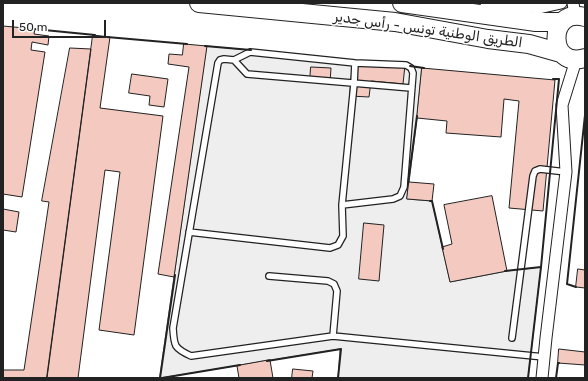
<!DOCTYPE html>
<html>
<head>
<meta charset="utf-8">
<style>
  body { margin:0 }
  #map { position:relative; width:588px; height:381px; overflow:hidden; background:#fff; font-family:Rubik,sans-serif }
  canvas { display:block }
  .frame { position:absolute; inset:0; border:4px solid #222; pointer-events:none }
  .scale { position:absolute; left:12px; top:20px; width:94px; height:18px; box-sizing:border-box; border:2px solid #222; border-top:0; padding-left:5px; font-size:12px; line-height:14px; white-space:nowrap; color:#222; -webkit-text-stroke:3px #fff; paint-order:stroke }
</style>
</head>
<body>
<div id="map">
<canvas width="588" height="381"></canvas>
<div class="frame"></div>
<div class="scale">50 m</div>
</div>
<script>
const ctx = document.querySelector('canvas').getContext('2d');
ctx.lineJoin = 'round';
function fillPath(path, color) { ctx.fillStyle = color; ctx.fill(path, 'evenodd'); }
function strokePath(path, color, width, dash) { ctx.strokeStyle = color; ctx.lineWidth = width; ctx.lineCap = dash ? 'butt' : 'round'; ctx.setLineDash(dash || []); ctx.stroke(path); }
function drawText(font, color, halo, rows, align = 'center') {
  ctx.font = font + ' Rubik,Cairo,sans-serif'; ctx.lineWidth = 3; ctx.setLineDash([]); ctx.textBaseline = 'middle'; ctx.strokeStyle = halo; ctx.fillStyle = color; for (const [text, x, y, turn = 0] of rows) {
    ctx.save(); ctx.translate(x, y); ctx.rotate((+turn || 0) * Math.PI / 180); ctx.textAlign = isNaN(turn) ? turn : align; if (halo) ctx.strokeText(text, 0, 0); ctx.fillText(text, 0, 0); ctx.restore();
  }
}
const green = new Path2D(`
  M 207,46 L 405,65 L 422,68 L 417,118 L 407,199 L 432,201 L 450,282 L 507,271 L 541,267 L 528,378 L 338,378 L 340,349 L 160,378 Z`);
const building = new Path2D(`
  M 3,26 L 35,29 L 34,34 L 49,36 L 48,45 L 32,42 L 31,50 L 45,52 L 22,197 L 3,194 Z
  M 93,35 L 110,37 L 100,108 L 163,116 L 134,335 L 99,330 L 120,172 L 105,170 L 78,378 L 47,378 Z
  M 184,44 L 207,46 L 174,277 L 158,274 L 189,67 L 168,64 L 169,54 L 182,55 Z
  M 70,48 L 91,49 L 47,378 L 3,378 L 3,370 L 24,370 L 49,202 L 42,201 Z
  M 353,61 L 405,65 L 403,84 L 371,81 L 369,97 L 350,96 Z
  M 311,67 L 331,68 L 330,83 L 310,82 Z
  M 422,68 L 555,80 L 543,211 L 509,208 L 519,101 L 504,99 L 501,137 L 446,133 L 447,121 L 417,118 Z
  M 132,74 L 168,79 L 164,107 L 149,105 L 150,96 L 129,93 Z
  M 409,182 L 434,184 L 432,201 L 407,199 Z
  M 492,196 L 507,271 L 450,282 L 442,247 L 452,244 L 444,205 Z
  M 3,209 L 19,212 L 16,232 L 3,230 Z
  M 364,223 L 384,225 L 379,281 L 359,279 Z
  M 578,269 L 585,270 L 585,288 L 576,287 Z
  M 559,349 L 585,352 L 585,365 L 558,363 Z
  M 270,360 L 273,378 L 239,378 L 237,366 Z
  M 293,369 L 313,371 L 312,378 L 292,378 Z`);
const lane = new Path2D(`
  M 234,60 L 247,74 L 411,88
  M 189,232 L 330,248 L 338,245 L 343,236 L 342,205 L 354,84 L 355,63
  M 269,276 L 328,281 L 334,284 L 337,291 L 333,336 L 544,357
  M 333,336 L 191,356 C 174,348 174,346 173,328 L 218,63 L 220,60 L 224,59 L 234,60 L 250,52 L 355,63 L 406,65 L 411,68 L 413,73 L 404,187 L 400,196 L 393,199 L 342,205
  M 512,338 L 533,176 L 535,171 L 540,169 L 566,172`);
const street = new Path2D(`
  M 486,3 L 539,8 L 561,3
  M 573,3 L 575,16
  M 542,378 L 546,338 L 566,172 L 562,105 L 576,60`);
const primary = new Path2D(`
  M 199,3 L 395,22 L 488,39 L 529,44 L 561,53
  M 402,3 L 536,22 L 562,22
  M 585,17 C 547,6 547,70 585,58`);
const wall = new Path2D(`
  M 34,29 L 95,35
  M 107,37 L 187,44
  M 205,46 L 251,50
  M 410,66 L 424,68
  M 408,184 L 417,116
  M 430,201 L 432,201 L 443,249
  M 505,271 L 541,267
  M 576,287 L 567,284 L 585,115
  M 267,361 L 341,349 L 338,378
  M 160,378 L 175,275
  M 162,378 L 240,365
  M 528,378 L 541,267 L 559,79 L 553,79
  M 556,378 L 558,363 L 559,363`);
const streetNames = [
  ["الطريق الوطنية تونس - رأس جدير",428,30,8]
];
fillPath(green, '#eee');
strokePath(green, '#6f6f6f', 1);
fillPath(building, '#f3c9c0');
strokePath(building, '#222', 1);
strokePath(lane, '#222', 8);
strokePath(street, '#222', 13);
strokePath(primary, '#222', 20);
strokePath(lane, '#fff', 5.5);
strokePath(street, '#fff', 11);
strokePath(primary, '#fff', 18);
strokePath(wall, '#222', 2);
drawText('14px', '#222', '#fff', streetNames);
</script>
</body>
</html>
